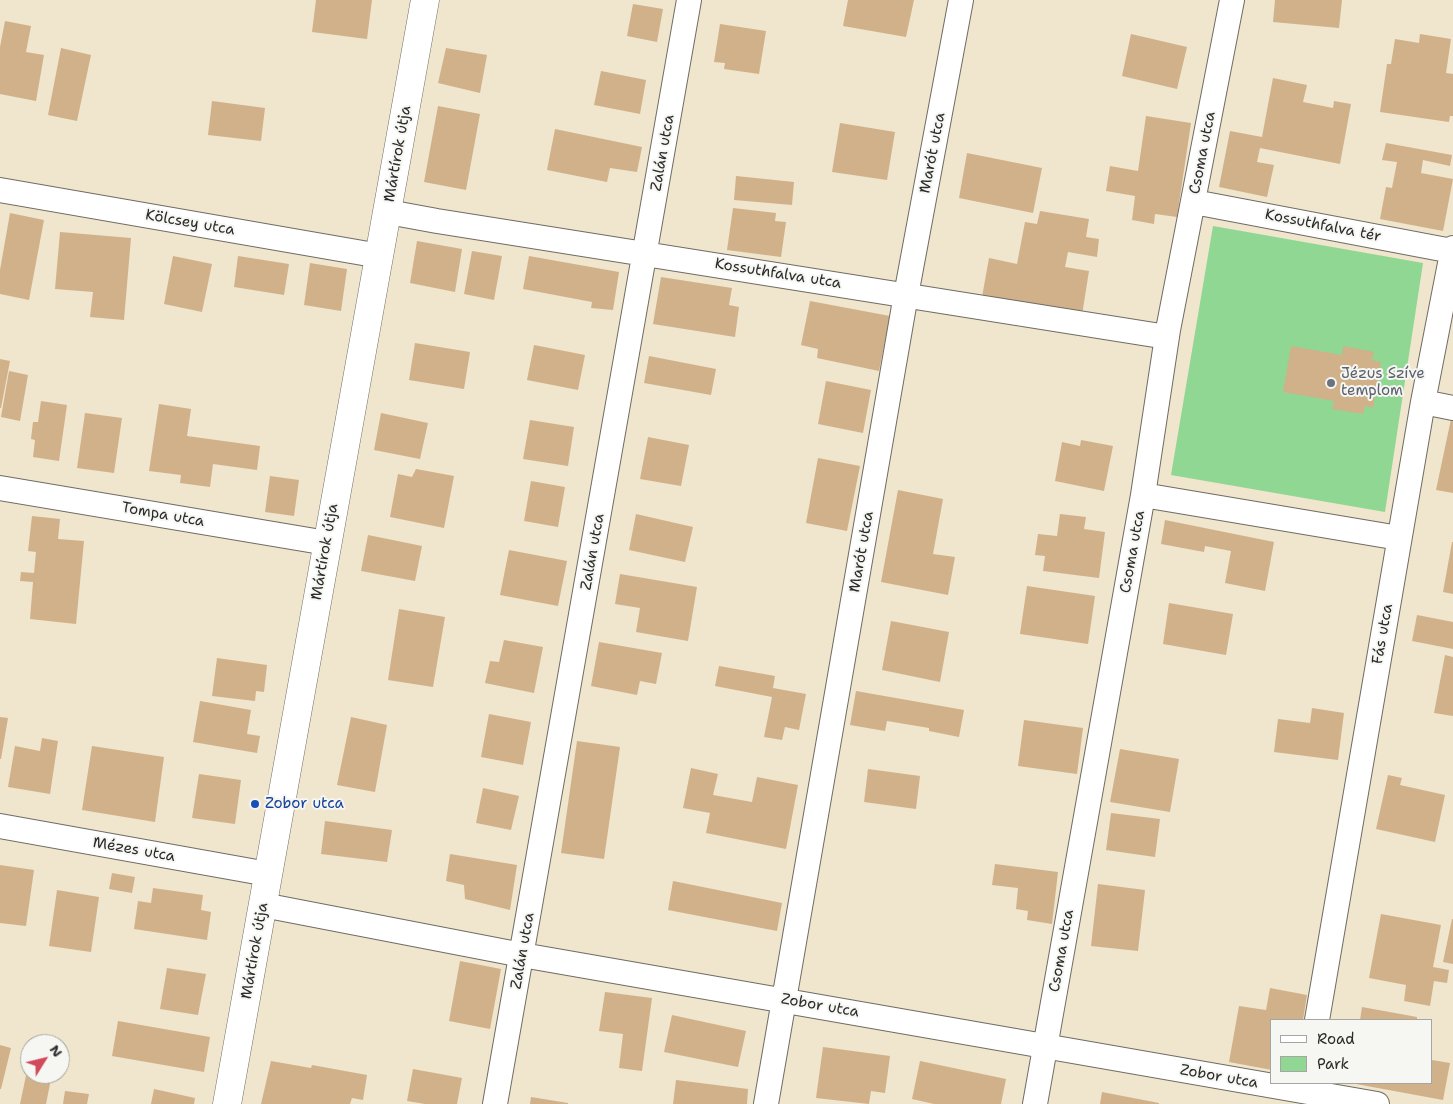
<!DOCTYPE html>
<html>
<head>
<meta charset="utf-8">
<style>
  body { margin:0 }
  #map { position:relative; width:1453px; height:1104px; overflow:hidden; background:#f0e5cd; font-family:"Shantell Sans",sans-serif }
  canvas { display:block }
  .legend { position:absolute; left:1270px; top:1019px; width:162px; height:65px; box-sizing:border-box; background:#f6f6f2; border:1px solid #a5a5a2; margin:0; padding:6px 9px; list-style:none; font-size:15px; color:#2b2b2b }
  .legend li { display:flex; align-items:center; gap:10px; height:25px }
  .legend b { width:25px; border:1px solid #a5a5a2 }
  .north { position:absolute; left:20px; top:1034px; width:50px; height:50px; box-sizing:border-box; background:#f6f6f2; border:1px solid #a5a5a2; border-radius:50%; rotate:54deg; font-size:14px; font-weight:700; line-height:20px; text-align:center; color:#2b2b2b }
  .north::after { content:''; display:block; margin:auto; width:18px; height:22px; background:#d1495b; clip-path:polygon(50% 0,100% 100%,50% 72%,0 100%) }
</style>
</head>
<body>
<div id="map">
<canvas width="1453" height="1104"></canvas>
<ul class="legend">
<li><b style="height:6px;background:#fff"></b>Road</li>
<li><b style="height:14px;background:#8fd792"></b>Park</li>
</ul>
<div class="north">N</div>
</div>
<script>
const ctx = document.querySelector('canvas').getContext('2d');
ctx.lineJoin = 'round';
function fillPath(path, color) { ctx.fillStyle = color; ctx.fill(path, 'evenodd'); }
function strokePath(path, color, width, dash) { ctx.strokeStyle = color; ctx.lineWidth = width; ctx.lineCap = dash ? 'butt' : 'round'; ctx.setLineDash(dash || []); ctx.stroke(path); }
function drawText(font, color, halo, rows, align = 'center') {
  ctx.font = font + ' "Shantell Sans",sans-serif'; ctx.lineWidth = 4; ctx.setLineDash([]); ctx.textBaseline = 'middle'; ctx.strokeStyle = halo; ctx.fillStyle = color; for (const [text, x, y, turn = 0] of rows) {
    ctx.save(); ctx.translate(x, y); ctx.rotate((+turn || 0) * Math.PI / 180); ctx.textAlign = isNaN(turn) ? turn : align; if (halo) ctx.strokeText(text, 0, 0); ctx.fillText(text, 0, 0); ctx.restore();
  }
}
const green = new Path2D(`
  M 1213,226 L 1423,263 L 1385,512 L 1171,475 Z`);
const building = new Path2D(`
  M 316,0 L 372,0 L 367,39 L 312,32 Z
  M 848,0 L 914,0 L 906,37 L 843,26 Z
  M 1275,0 L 1342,0 L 1339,28 L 1273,22 Z
  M 633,4 L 663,9 L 657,42 L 627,36 Z
  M 5,21 L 31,26 L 26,52 L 44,55 L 36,101 L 0,94 L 0,47 Z
  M 720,24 L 766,31 L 759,74 L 724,69 L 725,63 L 714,62 Z
  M 1131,34 L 1187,47 L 1177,89 L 1122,76 Z
  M 1420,34 L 1451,39 L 1446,73 L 1453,74 L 1453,116 L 1450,116 L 1449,122 L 1380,112 L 1387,64 L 1391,64 L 1395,39 L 1419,43 Z
  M 61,48 L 91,55 L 77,121 L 48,115 Z
  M 446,48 L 487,55 L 480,93 L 438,83 Z
  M 601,71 L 646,80 L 640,114 L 594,105 Z
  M 1273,78 L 1307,85 L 1303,102 L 1333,108 L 1334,101 L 1351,104 L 1340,164 L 1260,148 L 1257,162 L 1274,165 L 1267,197 L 1219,187 L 1230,131 L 1262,137 Z
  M 212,101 L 265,108 L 261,141 L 208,135 Z
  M 438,106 L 480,114 L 466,190 L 424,182 Z
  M 1146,116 L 1191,123 L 1177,217 L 1155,214 L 1154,224 L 1132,220 L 1135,196 L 1106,191 L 1110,166 L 1138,171 Z
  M 840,123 L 895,132 L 887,180 L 832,172 Z
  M 555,129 L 642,147 L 637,172 L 610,168 L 607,182 L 547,170 Z
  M 1386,143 L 1452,155 L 1450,166 L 1423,160 L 1421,173 L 1453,179 L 1443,231 L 1380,219 L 1386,187 L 1392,188 L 1397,162 L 1382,160 Z
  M 967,153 L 1042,168 L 1033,213 L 959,198 Z
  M 736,176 L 794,182 L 792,205 L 734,200 Z
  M 733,208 L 776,213 L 775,221 L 786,222 L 781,257 L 727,250 Z
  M 1040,211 L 1089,219 L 1086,237 L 1099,239 L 1097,257 L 1068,252 L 1065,267 L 1089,271 L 1082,315 L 982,297 L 989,258 L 1017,264 L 1025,222 L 1037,224 Z
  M 10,213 L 44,220 L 29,300 L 0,294 L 0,270 Z
  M 60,232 L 131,238 L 124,320 L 90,317 L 93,292 L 55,289 Z
  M 417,241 L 462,249 L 455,292 L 410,283 Z
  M 472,251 L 502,256 L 494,300 L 464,294 Z
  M 173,256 L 212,264 L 202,312 L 164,304 Z
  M 238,256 L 289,264 L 284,295 L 234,287 Z
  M 529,256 L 619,272 L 613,310 L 591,308 L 592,302 L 523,289 Z
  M 310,263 L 347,269 L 341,311 L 304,305 Z
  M 661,277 L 732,288 L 729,305 L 739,307 L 735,337 L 653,324 Z
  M 810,301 L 890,316 L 879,371 L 817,358 L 818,349 L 801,345 Z
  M 415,343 L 470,352 L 464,389 L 409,380 Z
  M 534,345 L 585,355 L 578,390 L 527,380 Z
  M 1291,346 L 1342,355 L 1343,346 L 1374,352 L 1372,360 L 1381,362 L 1373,408 L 1365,406 L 1363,414 L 1332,409 L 1334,401 L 1283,392 Z
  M 649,356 L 716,369 L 711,395 L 644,383 Z
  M 0,359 L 10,361 L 1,408 L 0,408 Z
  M 9,371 L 28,375 L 20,421 L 1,417 Z
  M 826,381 L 871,390 L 863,433 L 818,424 Z
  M 41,401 L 67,405 L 59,461 L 33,457 L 35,440 L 31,439 L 33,422 L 38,422 Z
  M 159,404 L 191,409 L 187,436 L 260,446 L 257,470 L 213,464 L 210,487 L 180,483 L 181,475 L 149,471 Z
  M 85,413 L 122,418 L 114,473 L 77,468 Z
  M 381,413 L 428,423 L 420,459 L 374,450 Z
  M 1451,419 L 1453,419 L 1453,493 L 1436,490 Z
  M 530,420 L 574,427 L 568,466 L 523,459 Z
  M 648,437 L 689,445 L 681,486 L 640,479 Z
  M 1081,440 L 1113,446 L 1104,491 L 1055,481 L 1062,442 L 1080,446 Z
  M 818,458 L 860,466 L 847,531 L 806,523 Z
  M 416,469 L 454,476 L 444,528 L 390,517 L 398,474 L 412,477 Z
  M 270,476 L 299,480 L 294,516 L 265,512 Z
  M 531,481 L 565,487 L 558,527 L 524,521 Z
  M 898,490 L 943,499 L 933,554 L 955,557 L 948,595 L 881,582 Z
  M 636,514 L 693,527 L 685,562 L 629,550 Z
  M 1060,514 L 1086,517 L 1084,529 L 1105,532 L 1099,578 L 1043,571 L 1045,556 L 1035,555 L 1038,534 L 1057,536 Z
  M 32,516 L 60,519 L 58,539 L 84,541 L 76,624 L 30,619 L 33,582 L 20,581 L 21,572 L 34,573 L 36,552 L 28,551 Z
  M 1165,520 L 1274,542 L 1265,591 L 1225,583 L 1231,551 L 1205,546 L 1204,552 L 1161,544 Z
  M 368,535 L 422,546 L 415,581 L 361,571 Z
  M 1452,542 L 1453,542 L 1453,594 L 1443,592 Z
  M 509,550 L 567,561 L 558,606 L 500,595 Z
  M 620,574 L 697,587 L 688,641 L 636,632 L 640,608 L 615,604 Z
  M 1027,586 L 1095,596 L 1088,644 L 1020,634 Z
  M 1169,603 L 1233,614 L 1226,655 L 1163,644 Z
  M 399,609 L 445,617 L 433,687 L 388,680 Z
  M 1417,615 L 1453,622 L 1453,649 L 1412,641 Z
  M 891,621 L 949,632 L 940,682 L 882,670 Z
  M 504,640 L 543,647 L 534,693 L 485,683 L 490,661 L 499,662 Z
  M 599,642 L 662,653 L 656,684 L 640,681 L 637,695 L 591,686 Z
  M 1445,655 L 1453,657 L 1453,716 L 1434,713 Z
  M 217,658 L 267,665 L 264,692 L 256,691 L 255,701 L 212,696 Z
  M 719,666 L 775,676 L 773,688 L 806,694 L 799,730 L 785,727 L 782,740 L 764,737 L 772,697 L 715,686 Z
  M 856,691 L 964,710 L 959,737 L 929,731 L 929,728 L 887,721 L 885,731 L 850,725 Z
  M 200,701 L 251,710 L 247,734 L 260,736 L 257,753 L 193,742 Z
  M 1312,708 L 1344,713 L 1338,760 L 1274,752 L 1278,719 L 1310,723 Z
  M 489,714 L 531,722 L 523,765 L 481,757 Z
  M 0,717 L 8,718 L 1,759 L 0,759 Z
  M 351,717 L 387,725 L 375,792 L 337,785 Z
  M 1024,720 L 1083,728 L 1077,774 L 1018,766 Z
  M 42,738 L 58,741 L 50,794 L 8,787 L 15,746 L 40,751 Z
  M 577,741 L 620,747 L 604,859 L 561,853 Z
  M 92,746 L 164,757 L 155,822 L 82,810 Z
  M 1120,749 L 1179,759 L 1170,812 L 1110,802 Z
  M 691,768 L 718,774 L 713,795 L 752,802 L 757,777 L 798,785 L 786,849 L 706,833 L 710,813 L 683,808 Z
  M 868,769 L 920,776 L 916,809 L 864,802 Z
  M 199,774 L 241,780 L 235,824 L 192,818 Z
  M 1388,775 L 1402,778 L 1400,785 L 1445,795 L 1435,842 L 1376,829 Z
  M 483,788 L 519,796 L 511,830 L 476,823 Z
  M 1111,813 L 1160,819 L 1155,857 L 1106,850 Z
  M 325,821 L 392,830 L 387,862 L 321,854 Z
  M 450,854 L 517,865 L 510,910 L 465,899 L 464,885 L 446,881 Z
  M 995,864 L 1058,872 L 1052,924 L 1027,920 L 1028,911 L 1016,909 L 1018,888 L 992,885 Z
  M 0,865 L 34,870 L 26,926 L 0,923 Z
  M 112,873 L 135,877 L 132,893 L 109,889 Z
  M 673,881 L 782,903 L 777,931 L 668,910 Z
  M 1098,884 L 1145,890 L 1138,951 L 1091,946 Z
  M 153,888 L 203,895 L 201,910 L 211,912 L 207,940 L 134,929 L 138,901 L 151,903 Z
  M 57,890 L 99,897 L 91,952 L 49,946 Z
  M 1381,914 L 1441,925 L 1433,967 L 1449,970 L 1447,983 L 1434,981 L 1430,1006 L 1404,1001 L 1406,985 L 1369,978 Z
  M 1452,919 L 1453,919 L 1453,964 L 1443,962 Z
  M 460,961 L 501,969 L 490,1029 L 449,1021 Z
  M 167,968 L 206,974 L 198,1015 L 160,1009 Z
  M 1270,988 L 1307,995 L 1303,1020 L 1272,1020 L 1272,1070 L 1229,1062 L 1239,1006 L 1266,1010 Z
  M 605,992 L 652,998 L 642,1071 L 619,1068 L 623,1034 L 599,1031 Z
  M 1362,1007 L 1417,1017 L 1417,1020 L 1360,1020 Z
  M 672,1015 L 746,1031 L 738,1067 L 664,1052 Z
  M 118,1021 L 210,1037 L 204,1072 L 112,1056 Z
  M 0,1045 L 11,1048 L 1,1089 L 0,1089 Z
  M 823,1047 L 890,1056 L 885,1093 L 871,1091 L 869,1104 L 816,1098 Z
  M 1432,1060 L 1450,1063 L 1443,1100 L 1356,1084 L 1432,1083 Z
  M 271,1061 L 311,1068 L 312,1065 L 367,1075 L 363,1100 L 352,1098 L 350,1104 L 261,1104 Z
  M 920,1061 L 1006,1079 L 1001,1104 L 934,1104 L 912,1099 Z
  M 28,1066 L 30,1066 L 30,1074 L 52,1074 L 46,1104 L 20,1104 Z
  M 413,1069 L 462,1078 L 457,1104 L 425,1104 L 407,1101 Z
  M 676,1080 L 748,1089 L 747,1104 L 673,1104 Z
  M 154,1089 L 195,1098 L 194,1104 L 151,1104 Z
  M 65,1091 L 89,1094 L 87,1104 L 63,1104 Z
  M 1102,1092 L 1159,1103 L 1159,1104 L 1100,1104 Z
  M 531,1097 L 568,1103 L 568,1104 L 530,1104 Z`);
const minor = new Path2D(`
  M 0,190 L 380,256
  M 1194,202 L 1452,251
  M 388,212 L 437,221 L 1167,337
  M 1423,402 L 1453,408
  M 0,488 L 327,543
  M 1143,495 L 1399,538
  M 0,826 L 268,874
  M 263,905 L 522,955 L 1377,1104
  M 1317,1020 L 1423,402 L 1453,248
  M 495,1104 L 689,0
  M 766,1104 L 904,306 L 961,0
  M 1035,1104 L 1143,495 L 1168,330 L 1232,0`);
const tertiary = new Path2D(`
  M 227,1104 L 425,0`);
const markers = [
  [1331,383,5,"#6b7280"],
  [255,804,5,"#1a4fb4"]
];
const streetNames = [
  ["Zalán utca",663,153,-80],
  ["Marót utca",933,153,-79],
  ["Csoma utca",1203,153,-79],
  ["Mártírok útja",398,154,-80],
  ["Kölcsey utca",190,223,10],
  ["Kossuthfalva tér",1323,226,11],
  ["Kossuthfalva utca",778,274,9],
  ["Tompa utca",163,515,10],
  ["Mártírok útja",325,552,-80],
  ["Zalán utca",593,552,-80],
  ["Marót utca",862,552,-80],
  ["Csoma utca",1133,552,-80],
  ["Fás utca",1383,634,-80],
  ["Mézes utca",134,850,10],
  ["Mártírok útja",255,951,-80],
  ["Zalán utca",523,951,-80],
  ["Csoma utca",1062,951,-80],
  ["Zobor utca",820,1006,10],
  ["Zobor utca",1219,1077,10]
];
const worshipNames = [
  ["Jézus Szíve",1341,374],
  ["templom",1341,391]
];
const transitNames = [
  ["Zobor utca",265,804]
];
fillPath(green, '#8fd792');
fillPath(building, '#d1b18a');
strokePath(minor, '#706c64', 26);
strokePath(tertiary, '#706c64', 29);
strokePath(minor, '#fff', 24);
strokePath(tertiary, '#fff', 28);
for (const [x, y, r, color] of markers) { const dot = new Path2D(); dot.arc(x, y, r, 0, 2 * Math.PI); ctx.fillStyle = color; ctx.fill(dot); strokePath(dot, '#f6f6f2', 2); }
drawText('15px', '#2b2b2b', '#f6f6f2', streetNames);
drawText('15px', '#5b616d', '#f6f6f2', worshipNames, 'left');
drawText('15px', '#164399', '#f6f6f2', transitNames, 'left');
</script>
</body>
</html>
